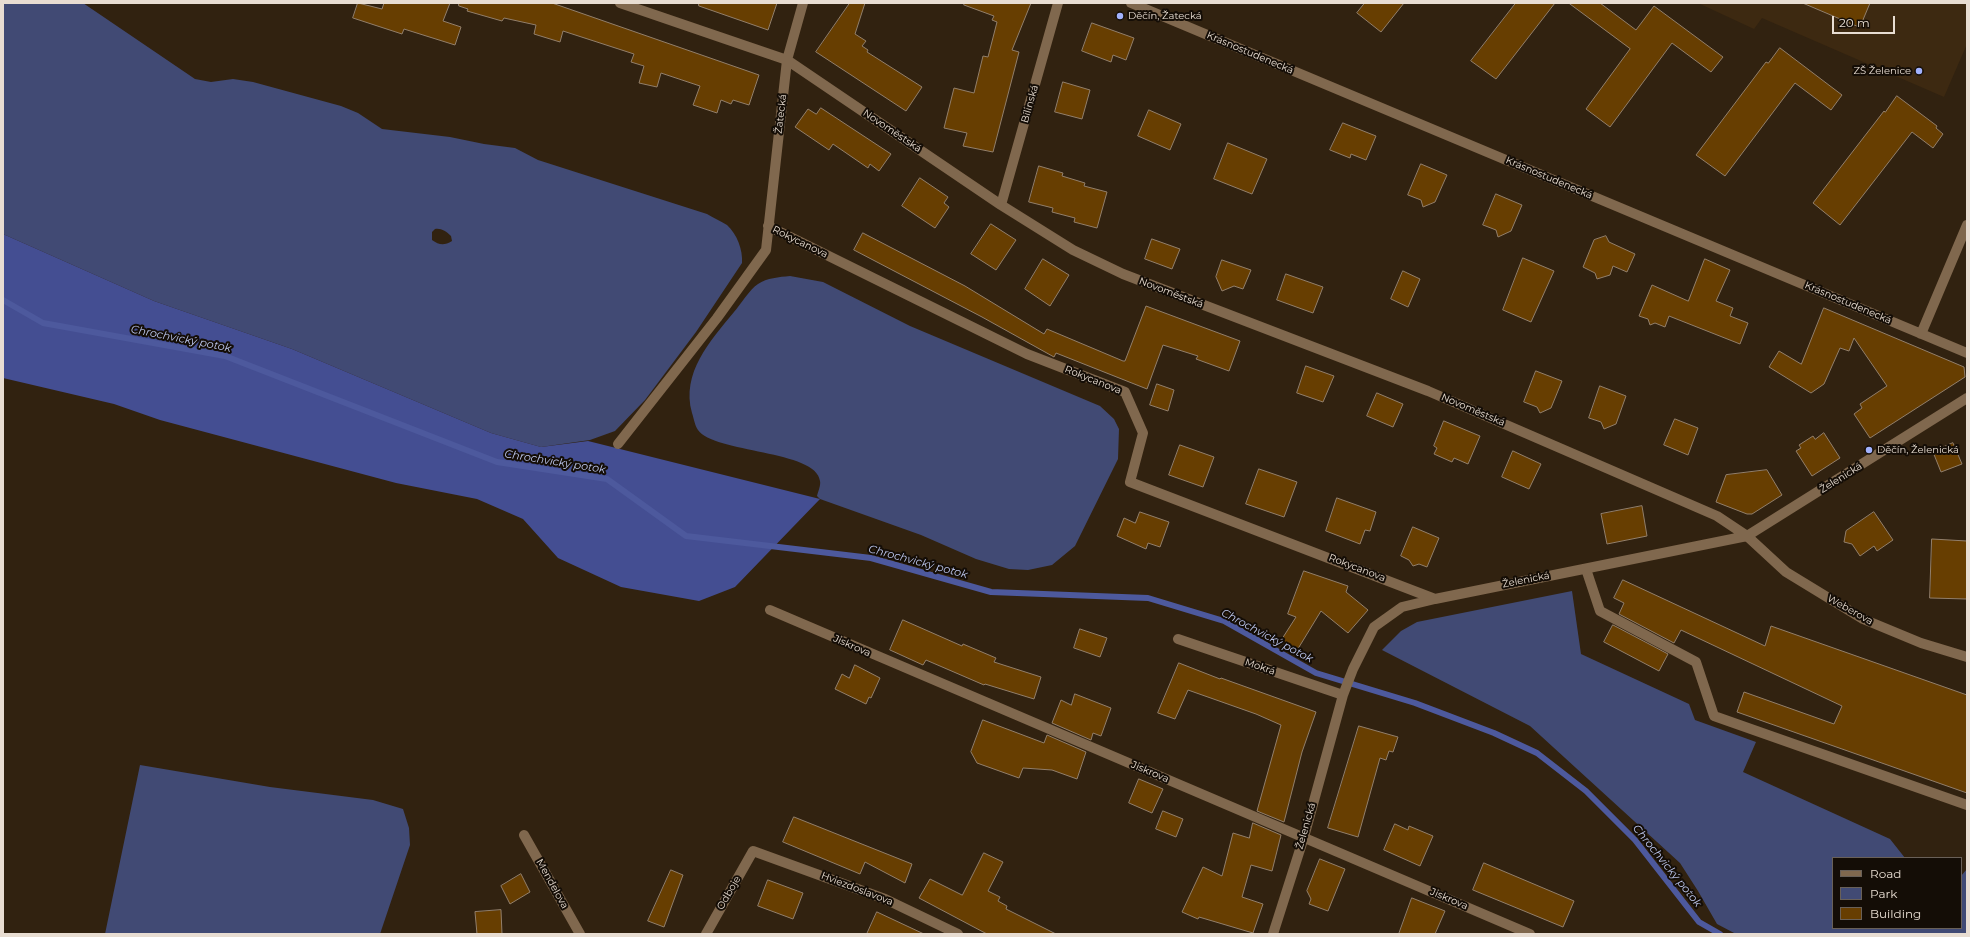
<!DOCTYPE html>
<html>
<head>
<meta charset="utf-8">
<style>
  body { margin:0 }
  #map { position:relative; width:1970px; height:937px; overflow:hidden; background:#312210; font-family:Montserrat,sans-serif }
  canvas { display:block }
  .frame { position:absolute; inset:0; border:4px solid #e8ddd2; pointer-events:none }
  .legend { position:absolute; left:1832px; top:857px; width:130px; height:72px; box-sizing:border-box; background:#140d06; border:1px solid #696058; margin:0; padding:5px 7px; list-style:none; font-size:12px; color:#e8ddd2 }
  .legend li { display:flex; align-items:center; gap:8px; height:20px }
  .legend b { width:20px; border:1px solid #696058 }
  .scale { position:absolute; left:1832px; top:16px; width:63px; height:18px; box-sizing:border-box; border:2px solid #e8ddd2; border-top:0; padding-left:5px; font-size:12px; line-height:14px; white-space:nowrap; color:#e8ddd2; -webkit-text-stroke:3px #140d06; paint-order:stroke }
</style>
</head>
<body>
<div id="map">
<canvas width="1970" height="937"></canvas>
<div class="frame"></div>
<ul class="legend">
<li><b style="height:5px;background:#80684e"></b>Road</li>
<li><b style="height:11px;background:#414a74"></b>Park</li>
<li><b style="height:11px;background:#673e01"></b>Building</li>
</ul>
<div class="scale">20 m</div>
</div>
<script>
const ctx = document.querySelector('canvas').getContext('2d');
ctx.lineJoin = 'round';
function fillPath(path, color) { ctx.fillStyle = color; ctx.fill(path, 'evenodd'); }
function strokePath(path, color, width, dash) { ctx.strokeStyle = color; ctx.lineWidth = width; ctx.lineCap = dash ? 'butt' : 'round'; ctx.setLineDash(dash || []); ctx.stroke(path); }
function drawText(font, color, halo, rows, align = 'center') {
  ctx.font = font + ' Montserrat,sans-serif'; ctx.lineWidth = 4; ctx.setLineDash([]); ctx.textBaseline = 'middle'; ctx.strokeStyle = halo; ctx.fillStyle = color; for (const [text, x, y, turn = 0] of rows) {
    ctx.save(); ctx.translate(x, y); ctx.rotate((+turn || 0) * Math.PI / 180); ctx.textAlign = isNaN(turn) ? turn : align; if (halo) ctx.strokeText(text, 0, 0); ctx.fillText(text, 0, 0); ctx.restore();
  }
}
const built = new Path2D(`
  M 1698,3 L 1967,3 L 1967,44 L 1944,97 L 1762,18 L 1754,29 Z`);
const green = new Path2D(`
  M 3,3 L 83,3 L 195,79 L 211,82 L 233,79 L 253,82 L 341,106 L 358,113 L 382,129 L 450,137 L 484,144 L 515,148 L 538,160 L 707,214 C 713,218 721,221 727,225 C 737,234 743,250 742,263 L 696,332 L 645,400 L 615,431 L 590,440 L 541,447 L 491,433 L 292,349 L 154,301 L 3,234 ZM 435,229 C 441,228 446,231 451,236 L 452,241 C 444,246 439,245 432,240 L 432,232 Z
  M 790,276 L 823,282 L 910,326 L 1100,406 L 1114,419 L 1119,429 L 1118,459 L 1075,546 L 1052,565 L 1028,570 L 1009,569 L 976,559 L 921,535 L 820,499 L 817,496 C 818,492 821,485 820,481 C 817,450 713,453 698,430 C 695,426 694,419 692,413 C 681,373 710,341 734,312 C 741,304 749,290 758,284 C 767,278 779,277 790,276 Z
  M 1572,591 L 1581,654 L 1689,704 L 1695,720 L 1756,742 L 1743,772 L 1890,839 L 1905,858 L 1833,858 L 1833,928 L 1961,928 L 1961,876 L 1967,869 L 1967,934 L 1736,934 L 1717,924 L 1698,891 L 1680,863 L 1530,726 L 1382,650 L 1401,631 L 1417,622 Z
  M 140,765 L 270,787 L 373,800 L 403,809 L 409,828 L 410,845 L 380,934 L 105,934 Z`);
const forest = new Path2D(`
  M 3,234 L 154,301 L 292,349 L 491,433 L 541,447 L 588,441 L 820,499 L 735,587 L 699,601 L 621,587 L 558,558 L 523,519 L 477,499 L 396,483 L 160,420 L 114,404 L 3,378 Z`);
const stream = new Path2D(`
  M 3,300 L 43,323 L 225,356 L 497,462 L 607,479 L 686,536 L 871,558 L 991,592 L 1148,598 L 1224,621 L 1316,673 L 1415,703 L 1494,733 L 1537,753 L 1586,791 L 1635,840 L 1699,922 L 1720,934`);
const building = new Path2D(`
  M 358,3 L 382,9 L 384,3 L 450,3 L 443,21 L 461,27 L 455,45 L 404,29 L 402,34 L 353,18 Z
  M 459,3 L 552,3 L 759,75 L 749,105 L 733,100 L 731,104 L 721,100 L 717,113 L 693,105 L 700,86 L 661,73 L 657,87 L 639,83 L 644,66 L 631,62 L 634,54 L 563,31 L 560,42 L 534,34 L 536,25 L 504,18 L 502,21 L 467,11 L 468,9 L 459,6 Z
  M 699,3 L 777,3 L 768,30 L 699,6 Z
  M 850,3 L 865,3 L 855,34 L 866,41 L 862,46 L 868,50 L 867,52 L 922,87 L 906,111 L 816,52 Z
  M 965,3 L 1031,3 L 1012,50 L 1019,52 L 993,152 L 963,146 L 967,133 L 944,128 L 954,88 L 974,93 L 983,56 L 988,57 L 997,22 L 992,20 L 994,16 L 964,5 Z
  M 1365,3 L 1404,3 L 1381,32 L 1357,13 Z
  M 1516,3 L 1555,3 L 1496,79 L 1471,61 Z
  M 1569,3 L 1600,3 L 1636,30 L 1654,6 L 1723,57 L 1711,72 L 1672,43 L 1610,127 L 1586,109 L 1630,49 Z
  M 1803,3 L 1870,3 L 1860,27 Z
  M 1092,23 L 1134,38 L 1126,60 L 1113,55 L 1111,62 L 1082,51 Z
  M 1780,48 L 1842,95 L 1831,110 L 1795,83 L 1725,176 L 1696,155 L 1766,62 L 1768,63 Z
  M 1063,82 L 1090,90 L 1082,119 L 1055,112 Z
  M 1897,96 L 1937,126 L 1936,128 L 1943,134 L 1933,148 L 1912,132 L 1840,225 L 1813,203 L 1884,111 L 1885,112 Z
  M 821,108 L 891,154 L 879,171 L 870,164 L 868,168 L 833,144 L 829,150 L 795,127 L 808,109 L 816,114 Z
  M 1149,110 L 1181,124 L 1170,150 L 1138,136 Z
  M 1343,123 L 1376,136 L 1366,160 L 1351,154 L 1350,158 L 1330,150 Z
  M 1228,143 L 1267,159 L 1252,194 L 1214,179 Z
  M 1421,164 L 1447,175 L 1435,202 L 1423,207 L 1421,200 L 1408,195 Z
  M 1039,166 L 1063,173 L 1062,176 L 1085,183 L 1084,186 L 1107,192 L 1097,228 L 1074,222 L 1075,218 L 1052,212 L 1053,208 L 1029,202 Z
  M 920,178 L 948,197 L 944,203 L 949,207 L 935,228 L 902,206 Z
  M 1496,194 L 1522,205 L 1511,231 L 1498,237 L 1496,230 L 1483,225 Z
  M 991,224 L 1016,240 L 996,270 L 971,254 Z
  M 863,233 L 965,286 L 1044,334 L 1047,329 L 1123,361 L 1125,361 L 1146,306 L 1240,341 L 1229,371 L 1196,359 L 1198,356 L 1163,345 L 1147,389 L 1056,353 L 1054,357 L 982,317 L 854,250 Z
  M 1606,236 L 1609,242 L 1635,254 L 1627,272 L 1613,266 L 1610,275 L 1597,279 L 1595,273 L 1583,267 L 1594,240 Z
  M 1152,239 L 1180,249 L 1172,269 L 1145,259 Z
  M 1523,258 L 1554,271 L 1531,322 L 1503,310 Z
  M 1043,259 L 1069,275 L 1050,306 L 1025,289 Z
  M 1705,259 L 1730,270 L 1716,301 L 1733,308 L 1730,316 L 1748,323 L 1740,344 L 1669,316 L 1665,327 L 1655,323 L 1650,325 L 1648,319 L 1639,316 L 1652,285 L 1688,301 Z
  M 1222,260 L 1251,270 L 1243,289 L 1234,286 L 1222,291 L 1216,277 Z
  M 1403,271 L 1420,279 L 1408,307 L 1391,299 Z
  M 1286,274 L 1323,287 L 1313,313 L 1277,300 Z
  M 1824,308 L 1964,367 L 1965,377 L 1870,438 L 1854,414 L 1862,408 L 1860,404 L 1887,386 L 1854,338 L 1849,351 L 1840,348 L 1824,384 L 1811,393 L 1769,367 L 1779,351 L 1801,364 Z
  M 1306,366 L 1334,376 L 1323,402 L 1297,393 Z
  M 1536,371 L 1562,381 L 1551,408 L 1540,413 L 1537,407 L 1524,402 Z
  M 1157,384 L 1174,390 L 1168,411 L 1150,405 Z
  M 1600,386 L 1626,396 L 1616,424 L 1604,429 L 1601,422 L 1589,418 Z
  M 1377,393 L 1403,404 L 1393,427 L 1367,416 Z
  M 1675,419 L 1698,428 L 1688,455 L 1664,445 Z
  M 1444,421 L 1480,436 L 1468,464 L 1454,458 L 1452,462 L 1434,454 L 1437,448 L 1434,446 Z
  M 1824,433 L 1840,458 L 1812,476 L 1796,451 L 1801,448 L 1799,445 L 1813,436 L 1815,439 Z
  M 1953,443 L 1962,464 L 1941,472 L 1933,452 Z
  M 1180,445 L 1214,457 L 1203,487 L 1169,475 Z
  M 1513,451 L 1541,464 L 1529,489 L 1502,477 Z
  M 1259,469 L 1297,482 L 1284,517 L 1246,504 Z
  M 1767,470 L 1782,495 L 1752,514 L 1747,514 L 1716,502 L 1726,475 Z
  M 1337,498 L 1376,512 L 1370,531 L 1365,530 L 1360,544 L 1326,531 Z
  M 1642,506 L 1647,536 L 1607,544 L 1601,514 Z
  M 1140,512 L 1169,522 L 1160,547 L 1148,543 L 1146,549 L 1117,536 L 1124,518 L 1135,523 Z
  M 1874,512 L 1893,540 L 1877,551 L 1874,546 L 1860,556 L 1852,544 L 1844,542 L 1846,531 Z
  M 1413,527 L 1439,538 L 1427,567 L 1419,564 L 1413,566 L 1409,560 L 1401,556 Z
  M 1932,539 L 1967,541 L 1967,599 L 1930,598 Z
  M 1304,571 L 1348,586 L 1346,592 L 1368,610 L 1348,633 L 1321,611 L 1296,652 L 1280,642 L 1296,617 L 1288,614 Z
  M 1623,580 L 1765,646 L 1771,626 L 1967,695 L 1967,793 L 1737,712 L 1744,692 L 1834,724 L 1842,706 L 1681,630 L 1674,643 L 1619,614 L 1624,603 L 1614,598 Z
  M 903,620 L 962,646 L 963,644 L 996,658 L 994,662 L 1041,677 L 1034,699 L 985,684 L 984,685 L 926,660 L 923,665 L 890,650 Z
  M 1613,625 L 1668,654 L 1659,671 L 1604,642 Z
  M 1080,629 L 1107,638 L 1100,657 L 1074,648 Z
  M 1179,663 L 1220,679 L 1221,678 L 1316,712 L 1302,752 L 1284,822 L 1257,811 L 1281,725 L 1256,714 L 1188,690 L 1175,719 L 1158,713 Z
  M 855,665 L 880,678 L 871,698 L 869,697 L 866,704 L 835,689 L 842,674 L 849,678 Z
  M 1075,694 L 1111,708 L 1101,736 L 1093,733 L 1091,740 L 1052,723 L 1061,700 L 1071,705 Z
  M 983,720 L 1044,743 L 1047,735 L 1086,752 L 1077,779 L 1052,770 L 1023,768 L 1019,778 L 977,763 L 971,752 Z
  M 1359,726 L 1398,737 L 1393,752 L 1389,751 L 1386,760 L 1380,758 L 1358,837 L 1328,828 Z
  M 1139,779 L 1163,789 L 1152,813 L 1129,803 Z
  M 1163,811 L 1183,819 L 1176,837 L 1156,829 Z
  M 794,817 L 912,864 L 905,883 L 865,862 L 860,874 L 783,842 Z
  M 1253,823 L 1281,835 L 1272,871 L 1251,865 L 1242,897 L 1263,904 L 1253,933 L 1199,917 L 1198,919 L 1182,912 L 1203,867 L 1222,876 L 1233,833 L 1249,838 Z
  M 1395,824 L 1408,830 L 1409,826 L 1433,836 L 1420,866 L 1384,850 Z
  M 984,853 L 1003,862 L 988,891 L 1000,897 L 998,901 L 1007,906 L 1006,909 L 1056,934 L 987,934 L 919,898 L 930,879 L 962,895 Z
  M 1320,859 L 1345,869 L 1328,911 L 1309,904 L 1311,899 L 1307,891 Z
  M 1484,863 L 1574,901 L 1563,927 L 1473,890 Z
  M 671,870 L 683,875 L 664,927 L 648,921 Z
  M 521,874 L 530,892 L 510,904 L 501,886 Z
  M 768,880 L 803,893 L 793,919 L 758,906 Z
  M 1412,898 L 1445,911 L 1435,934 L 1399,934 Z
  M 501,910 L 502,934 L 477,934 L 475,912 Z
  M 877,912 L 924,934 L 867,934 Z`);
const minor = new Path2D(`
  M 620,3 L 787,60 L 1001,205 L 1073,250 L 1123,274 L 1428,391 L 1717,516 L 1747,536 L 1786,572 L 1863,619 L 1921,643 L 1967,657
  M 1131,3 L 1967,353
  M 1001,205 L 1058,3
  M 768,226 L 1027,354 L 1125,392 L 1143,433 L 1130,482 L 1435,599
  M 1921,334 L 1967,225
  M 618,444 L 717,318 L 766,250 L 787,60 L 803,3
  M 1586,569 L 1600,611 L 1696,662 L 1714,716 L 1967,805
  M 770,610 L 1530,934
  M 1178,639 L 1343,695
  M 524,835 L 580,934
  M 706,934 L 753,851 L 885,899 L 958,934
  M 1273,934 L 1304,837 L 1343,695 L 1353,669 L 1374,627 L 1402,607 L 1435,599 L 1747,536 L 1967,398`);
const markers = [
  [1120,16,4,"#a2b2fd"],
  [1919,71,4,"#a2b2fd"],
  [1869,450,4,"#a2b2fd"]
];
const poiNames = [
  ["Děčín, Žatecká",1128,16],
  ["ZŠ Želenice",1911,71,"right"],
  ["Děčín, Želenická",1877,450]
];
const streetNames = [
  ["Krásnostudenecká",1250,53,23],
  ["Bílinská",1030,104,-74],
  ["Žatecká",781,114,-83],
  ["Novoměstská",892,131,34],
  ["Krásnostudenecká",1549,178,23],
  ["Rokycanova",800,242,26],
  ["Novoměstská",1171,293,21],
  ["Krásnostudenecká",1848,303,23],
  ["Rokycanova",1093,380,22],
  ["Novoměstská",1473,410,23],
  ["Želenická",1841,478,-32],
  ["Rokycanova",1357,568,21],
  ["Želenická",1526,580,-11],
  ["Weberova",1850,610,29],
  ["Jiskrova",852,646,24],
  ["Mokrá",1260,667,19],
  ["Jiskrova",1150,772,23],
  ["Želenická",1306,826,-74],
  ["Mendelova",552,884,61],
  ["Hviezdoslavova",857,889,21],
  ["Odboje",729,893,-60],
  ["Jiskrova",1449,899,23]
];
const waterNames = [
  ["Chrochvický potok",181,339,11],
  ["Chrochvický potok",555,462,9],
  ["Chrochvický potok",918,562,15],
  ["Chrochvický potok",1267,636,28],
  ["Chrochvický potok",1667,866,51]
];
fillPath(built, '#3d2911');
fillPath(green, '#414a74');
fillPath(forest, '#444e92');
strokePath(stream, '#4d599d', 6);
fillPath(building, '#673e01');
strokePath(building, '#927f6b', 1);
strokePath(minor, '#80684e', 10);
for (const [x, y, r, color] of markers) { const dot = new Path2D(); dot.arc(x, y, r, 0, 2 * Math.PI); ctx.fillStyle = color; ctx.fill(dot); strokePath(dot, '#140d06', 1.5); }
drawText('10px', '#e8ddd2', '#140d06', poiNames, 'left');
drawText('10px', '#e8ddd2', '#140d06', streetNames);
drawText('italic 11px', '#bdc7ee', '#140d06', waterNames);
</script>
</body>
</html>
